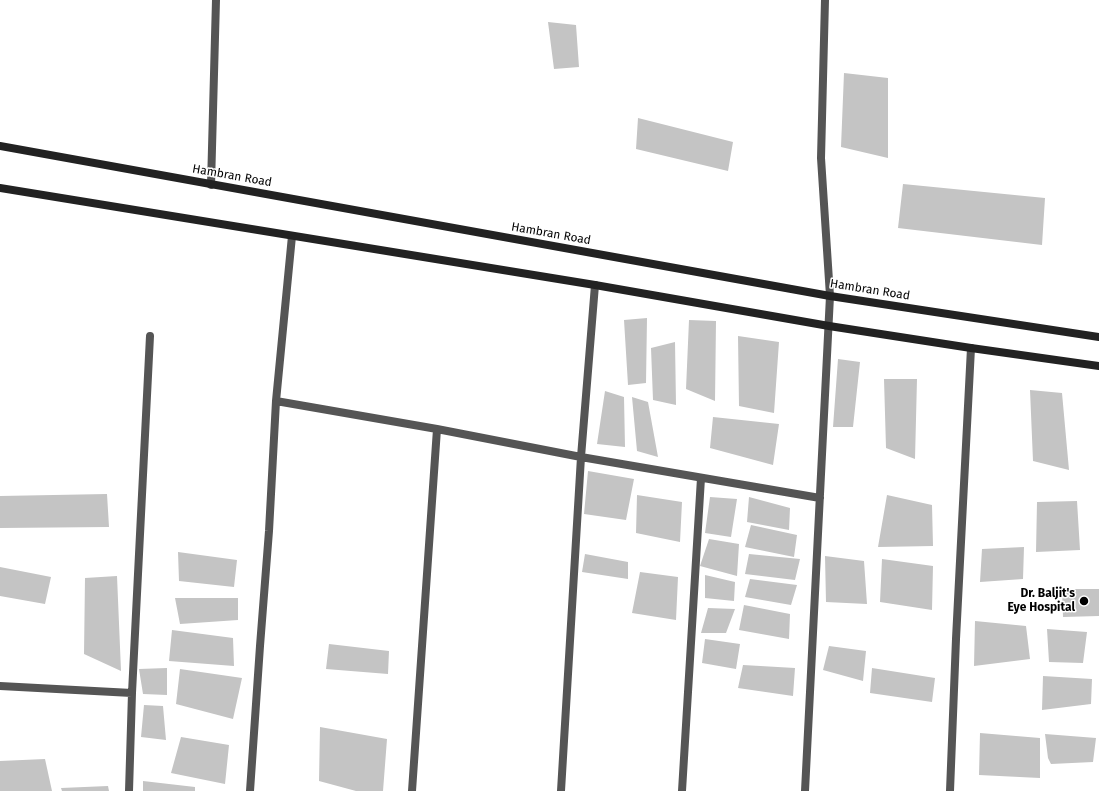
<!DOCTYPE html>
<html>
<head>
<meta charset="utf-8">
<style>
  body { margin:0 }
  canvas { display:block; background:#fff }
</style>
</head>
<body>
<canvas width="1099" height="791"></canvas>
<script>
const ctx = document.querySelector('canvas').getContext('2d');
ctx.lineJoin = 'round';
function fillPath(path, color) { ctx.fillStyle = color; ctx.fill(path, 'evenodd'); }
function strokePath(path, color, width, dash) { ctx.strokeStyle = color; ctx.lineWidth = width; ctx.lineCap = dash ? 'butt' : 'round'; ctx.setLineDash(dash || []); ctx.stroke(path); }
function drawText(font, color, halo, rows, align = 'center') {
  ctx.font = font + ' "Fira Sans",sans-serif'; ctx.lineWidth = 3; ctx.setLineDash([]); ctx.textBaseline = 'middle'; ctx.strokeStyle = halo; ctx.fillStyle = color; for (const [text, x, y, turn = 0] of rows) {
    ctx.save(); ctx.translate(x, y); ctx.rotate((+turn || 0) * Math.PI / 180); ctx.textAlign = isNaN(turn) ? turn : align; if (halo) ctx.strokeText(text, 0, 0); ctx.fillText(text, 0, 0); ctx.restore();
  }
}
const building = new Path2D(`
  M 548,22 L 576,25 L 579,67 L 554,69 Z
  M 844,73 L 888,78 L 888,158 L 841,147 Z
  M 638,118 L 733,142 L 728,171 L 636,149 Z
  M 903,184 L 1045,198 L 1042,245 L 898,228 Z
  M 647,318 L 646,383 L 628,385 L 624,320 Z
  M 689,320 L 716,321 L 715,401 L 686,389 Z
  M 738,336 L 779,342 L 774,413 L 739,406 Z
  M 675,342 L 676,405 L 653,400 L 651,348 Z
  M 838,359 L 860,362 L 853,427 L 833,427 Z
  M 884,379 L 917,379 L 915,459 L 886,448 Z
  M 1030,390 L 1062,393 L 1069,470 L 1033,461 Z
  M 605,391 L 624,397 L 625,447 L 597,444 Z
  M 632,397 L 648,402 L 658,457 L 637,451 Z
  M 713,417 L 779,424 L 773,465 L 710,448 Z
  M 588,471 L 634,479 L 626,520 L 584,514 Z
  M 107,494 L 109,527 L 0,528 L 0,496 Z
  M 637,495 L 682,502 L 680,542 L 636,533 Z
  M 887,495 L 932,505 L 933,546 L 878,547 Z
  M 710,497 L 737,499 L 731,537 L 705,533 Z
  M 749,497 L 790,508 L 789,530 L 747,522 Z
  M 1077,501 L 1080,550 L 1036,552 L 1037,502 Z
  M 751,525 L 797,535 L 794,557 L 745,547 Z
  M 709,539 L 739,544 L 737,576 L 700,566 Z
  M 1024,547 L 1023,579 L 980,582 L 982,549 Z
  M 178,552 L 237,560 L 234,587 L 179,581 Z
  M 585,554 L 628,562 L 628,579 L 582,572 Z
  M 749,554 L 800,559 L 795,580 L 745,574 Z
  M 825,556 L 864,561 L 867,604 L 826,602 Z
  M 882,559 L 933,566 L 932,610 L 880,602 Z
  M 0,567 L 51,577 L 45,604 L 0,596 Z
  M 640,572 L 678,577 L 676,620 L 632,613 Z
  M 705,575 L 735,582 L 734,601 L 705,598 Z
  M 117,576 L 121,671 L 84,654 L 85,578 Z
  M 750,579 L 797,585 L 791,605 L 745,597 Z
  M 1062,589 L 1099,589 L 1099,616 L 1063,617 Z
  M 175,598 L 238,598 L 238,620 L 180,624 Z
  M 744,605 L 790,614 L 789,639 L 739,630 Z
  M 708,608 L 735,609 L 726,633 L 701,633 Z
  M 975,621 L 1026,626 L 1030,659 L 974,666 Z
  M 1047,629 L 1087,632 L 1083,663 L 1049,662 Z
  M 172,630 L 233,638 L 234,666 L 169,661 Z
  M 705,639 L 740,644 L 736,669 L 702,663 Z
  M 329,644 L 389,651 L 388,674 L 326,669 Z
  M 829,646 L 866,651 L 863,681 L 823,670 Z
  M 743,665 L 795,668 L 793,696 L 738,688 Z
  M 167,668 L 167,695 L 143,694 L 139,669 Z
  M 872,668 L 935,678 L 932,702 L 870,693 Z
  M 180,669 L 242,678 L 233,719 L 176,704 Z
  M 1043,676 L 1092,679 L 1091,704 L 1042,710 Z
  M 144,705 L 163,706 L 166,740 L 141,737 Z
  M 320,727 L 387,739 L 383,791 L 356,791 L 319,781 Z
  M 980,733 L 1040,738 L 1040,778 L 979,775 Z
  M 1045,734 L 1096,738 L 1093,762 L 1051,764 L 1048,758 Z
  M 181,737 L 229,745 L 225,784 L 171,773 Z
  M 45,759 L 52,791 L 0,791 L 0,761 Z
  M 143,781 L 195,787 L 195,791 L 143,791 Z
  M 108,786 L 109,791 L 62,791 L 61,788 Z`);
const service = new Path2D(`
  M 825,0 L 821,158 L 830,296
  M 211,185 L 216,0`);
const minor = new Path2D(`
  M 276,401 L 437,429 L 412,791
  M 437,429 L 581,457 L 820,498
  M 0,686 L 132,693
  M 129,791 L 132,693 L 150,336
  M 250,791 L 260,646 L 269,531 L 276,401 L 292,236
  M 561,791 L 581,457 L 595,285
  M 682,791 L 701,478
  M 805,791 L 830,296
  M 950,791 L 956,639 L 971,348`);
const secondary = new Path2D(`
  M 0,146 L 830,296 L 1099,337
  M 0,188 L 595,285 L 829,326 L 971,348 L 1099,366`);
const markers = [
  [1084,601,5,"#000"]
];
const streetNames = [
  ["Hambran Road",232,176,10],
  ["Hambran Road",551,234,10],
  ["Hambran Road",870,290,9]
];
const poiNames = [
  ["Dr. Baljit's",1075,594],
  ["Eye Hospital",1075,608]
];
fillPath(building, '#c4c4c4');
strokePath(service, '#555', 8);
strokePath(minor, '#555', 8);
strokePath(secondary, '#222', 8);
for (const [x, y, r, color] of markers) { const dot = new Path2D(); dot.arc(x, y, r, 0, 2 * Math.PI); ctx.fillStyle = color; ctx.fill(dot); strokePath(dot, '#fff', 1.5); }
drawText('12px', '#000', '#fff', streetNames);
drawText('bold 12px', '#000', '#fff', poiNames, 'right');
</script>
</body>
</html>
